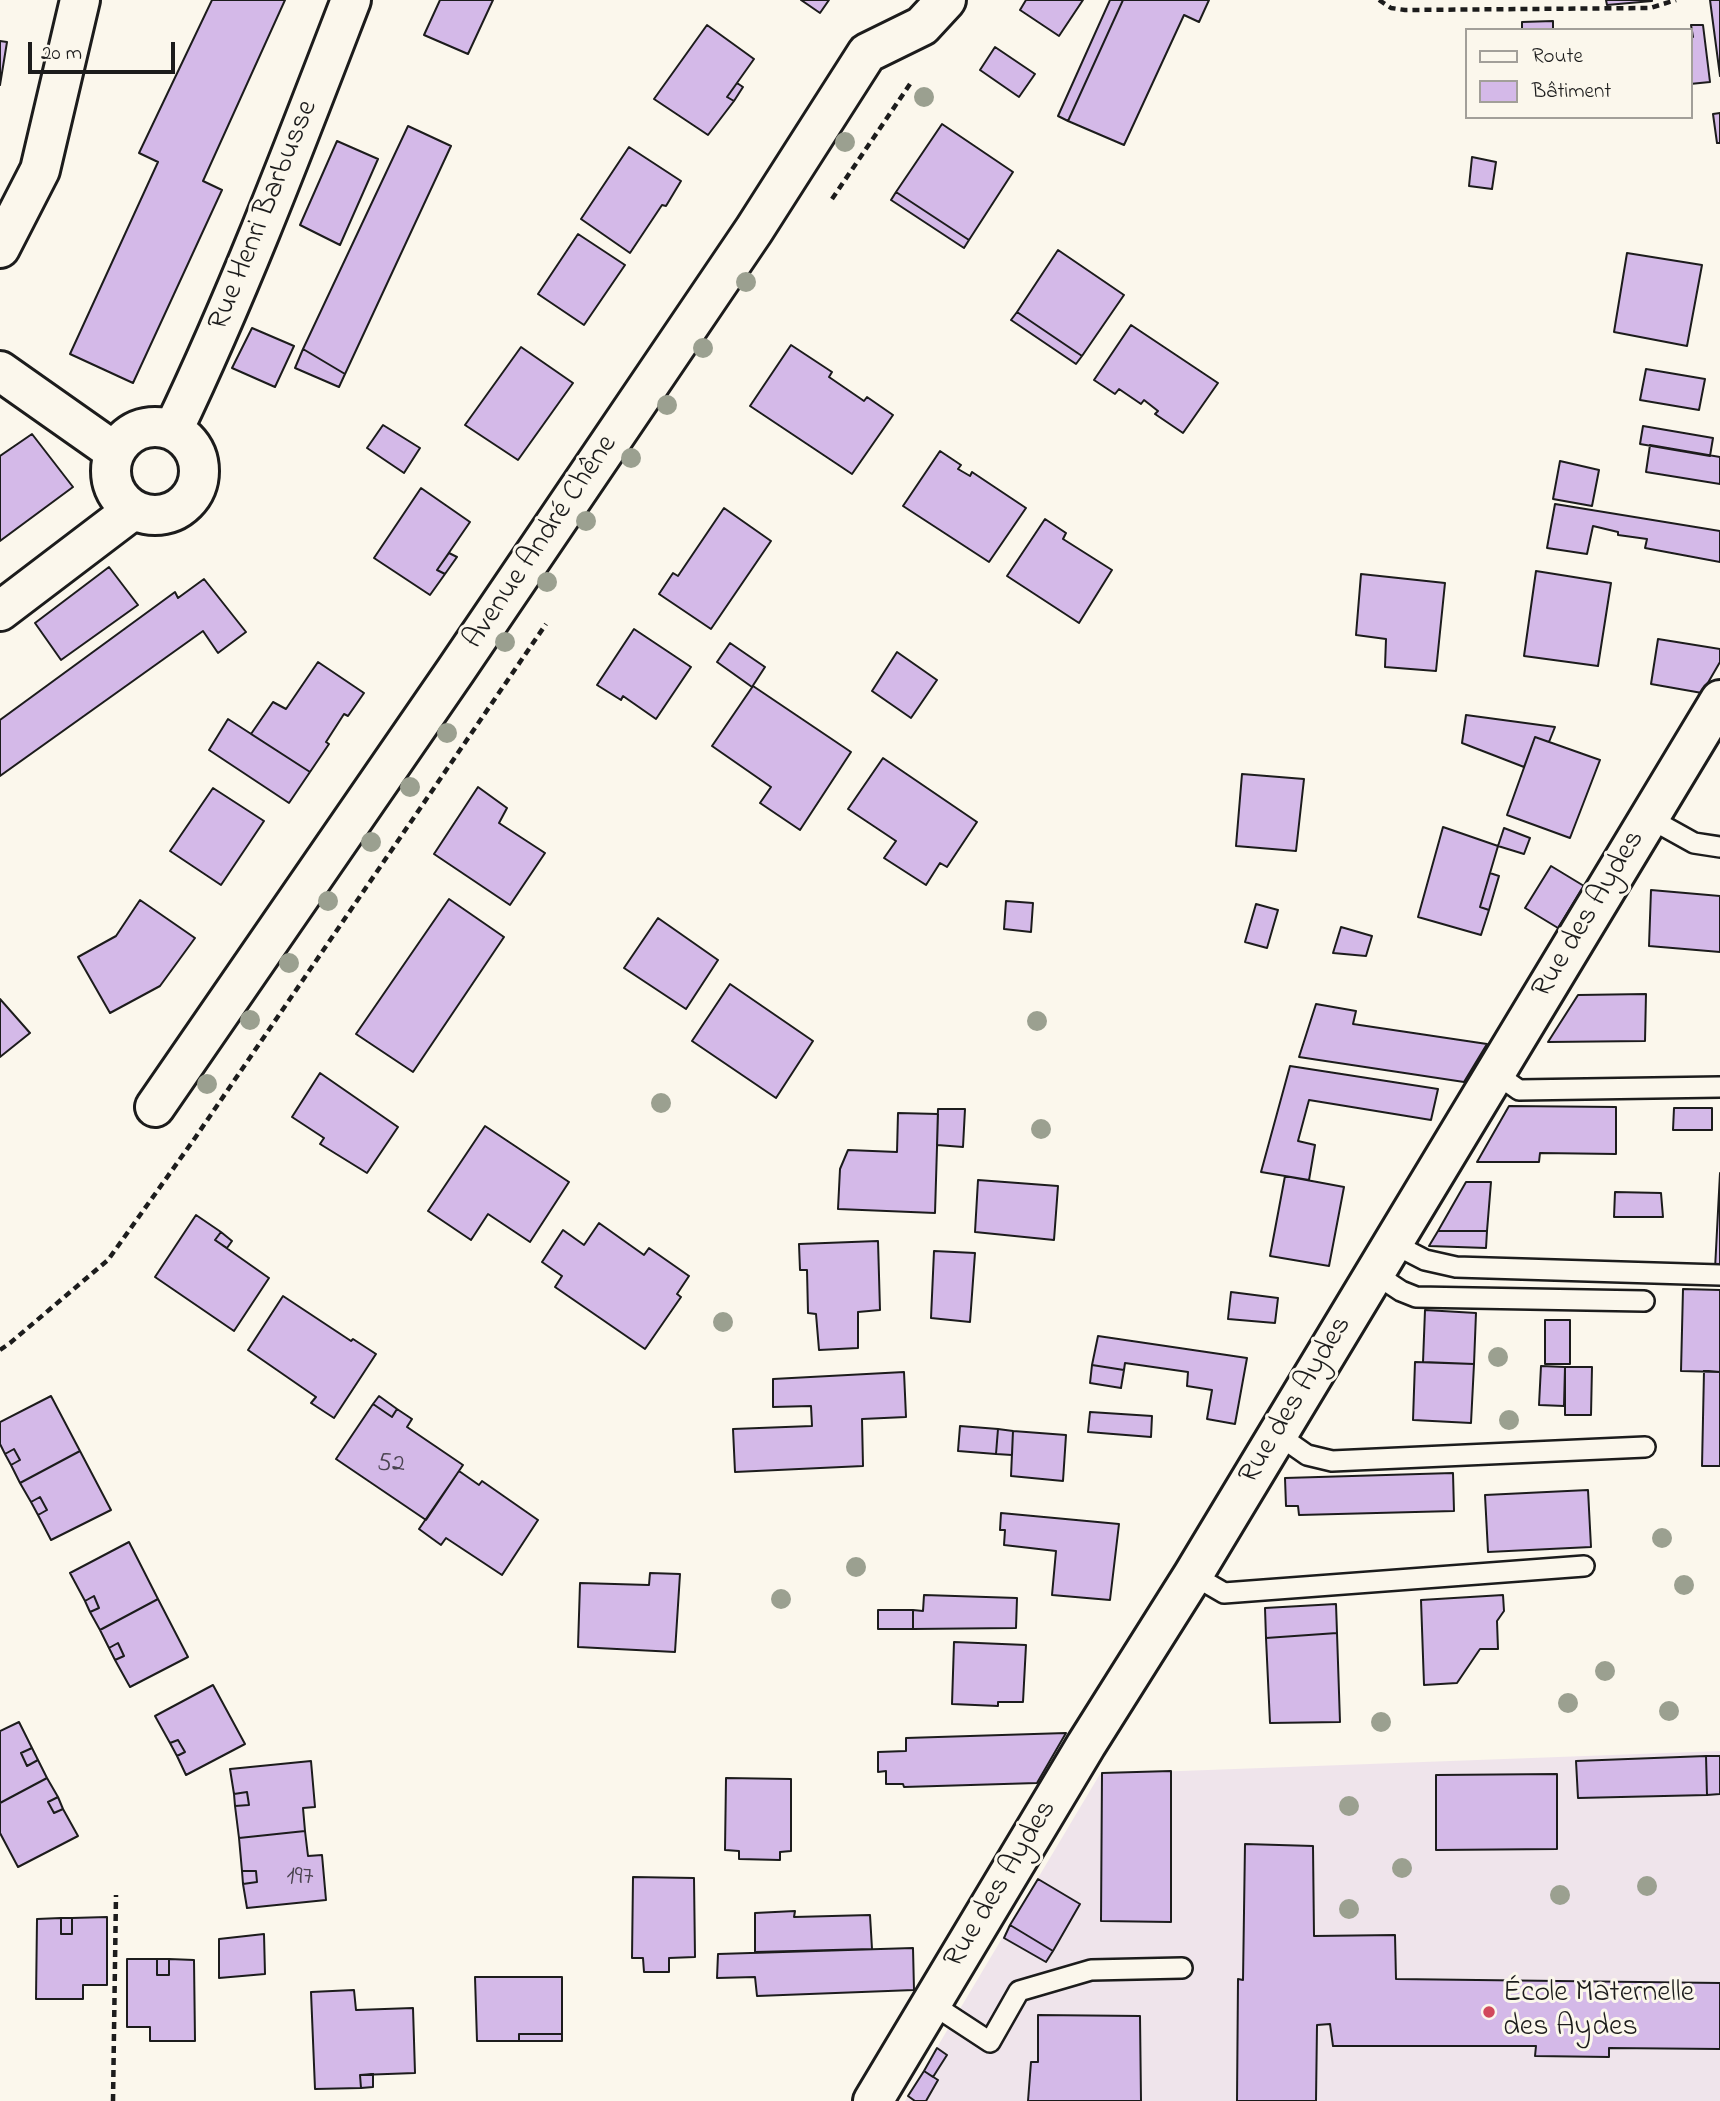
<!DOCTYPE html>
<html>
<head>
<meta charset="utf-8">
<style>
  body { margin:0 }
  #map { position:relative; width:1720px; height:2101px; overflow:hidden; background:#fbf7ec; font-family:"Indie Flower",sans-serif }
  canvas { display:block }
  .legend { position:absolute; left:1465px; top:28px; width:228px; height:91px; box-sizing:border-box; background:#fbf7ec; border:2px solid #a29f99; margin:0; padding:9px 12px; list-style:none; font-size:21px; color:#1c1c1c }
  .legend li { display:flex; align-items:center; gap:14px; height:35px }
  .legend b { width:35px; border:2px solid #a29f99 }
  .scale { position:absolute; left:28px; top:42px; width:147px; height:32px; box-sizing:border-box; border:4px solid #1c1c1c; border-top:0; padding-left:9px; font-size:21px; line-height:24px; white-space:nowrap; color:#1c1c1c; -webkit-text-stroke:5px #fbf7ec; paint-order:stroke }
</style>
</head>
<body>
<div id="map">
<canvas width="1720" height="2101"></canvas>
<ul class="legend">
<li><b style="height:9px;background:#fbf7ec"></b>Route</li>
<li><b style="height:19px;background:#d4b9e8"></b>Bâtiment</li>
</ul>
<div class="scale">20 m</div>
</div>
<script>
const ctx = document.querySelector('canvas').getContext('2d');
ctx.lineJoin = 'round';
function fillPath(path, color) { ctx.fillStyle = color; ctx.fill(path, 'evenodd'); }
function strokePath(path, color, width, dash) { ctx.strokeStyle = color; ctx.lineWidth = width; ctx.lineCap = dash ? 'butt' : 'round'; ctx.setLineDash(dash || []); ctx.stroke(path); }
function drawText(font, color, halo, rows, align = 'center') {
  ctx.font = font + ' "Indie Flower",sans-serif'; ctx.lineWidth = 6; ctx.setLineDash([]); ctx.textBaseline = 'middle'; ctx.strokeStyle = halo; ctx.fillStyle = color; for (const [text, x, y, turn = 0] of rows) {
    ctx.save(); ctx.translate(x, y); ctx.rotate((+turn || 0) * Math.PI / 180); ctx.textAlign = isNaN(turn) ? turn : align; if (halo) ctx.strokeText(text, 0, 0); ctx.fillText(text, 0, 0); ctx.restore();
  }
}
const built = new Path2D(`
  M 1720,1751 L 1720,2101 L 905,2101 L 1100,1774 Z`);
const building = new Path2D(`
  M 212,0 L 285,0 L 203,181 L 222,190 L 133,383 L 70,354 L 158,162 L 139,153 Z
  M 440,0 L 493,0 L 468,54 L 424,35 Z
  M 801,0 L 829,0 L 820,13 Z
  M 1026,0 L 1083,0 L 1059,36 L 1020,10 Z
  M 1110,0 L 1123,0 L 1068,121 L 1058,116 Z
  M 1123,0 L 1209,0 L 1199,22 L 1184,15 L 1124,145 L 1068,121 Z
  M 1606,0 L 1652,0 L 1652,1 L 1607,5 Z
  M 1710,0 L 1720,0 L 1720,76 Z
  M 1553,21 L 1553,30 L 1522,30 L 1522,22 Z
  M 707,25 L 754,59 L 727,97 L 734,101 L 708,135 L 654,99 Z
  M 1691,25 L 1703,25 L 1710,82 L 1690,84 L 1690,37 L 1693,37 Z
  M 0,41 L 7,42 L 0,85 Z
  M 995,47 L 1035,74 L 1019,97 L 980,70 Z
  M 737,83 L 743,87 L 734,101 L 727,97 Z
  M 1720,113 L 1720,143 L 1717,143 L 1713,114 Z
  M 942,124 L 1013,172 L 969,240 L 896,192 Z
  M 408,126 L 451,146 L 345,374 L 303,349 Z
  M 337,141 L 378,159 L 340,245 L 300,225 Z
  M 629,147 L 681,181 L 666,206 L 662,205 L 630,253 L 581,219 Z
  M 1472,157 L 1496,162 L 1492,189 L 1469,186 Z
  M 896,192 L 969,240 L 964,248 L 891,200 Z
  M 578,234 L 625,265 L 584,325 L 538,294 Z
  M 1058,250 L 1124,295 L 1082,356 L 1017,312 Z
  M 1627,253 L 1702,265 L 1687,346 L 1614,332 Z
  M 1017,312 L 1082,356 L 1076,364 L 1011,320 Z
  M 1131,325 L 1218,383 L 1183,433 L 1155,414 L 1158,411 L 1144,400 L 1141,404 L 1119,389 L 1115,394 L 1094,380 Z
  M 252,328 L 294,346 L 275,387 L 232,368 Z
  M 791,345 L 832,372 L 829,377 L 864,401 L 867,397 L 893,415 L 852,474 L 750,406 Z
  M 521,347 L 573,383 L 518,460 L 465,425 Z
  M 303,349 L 345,374 L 339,387 L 295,368 Z
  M 1646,369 L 1705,379 L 1699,410 L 1640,400 Z
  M 383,425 L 420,448 L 404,473 L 367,448 Z
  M 1643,426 L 1713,438 L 1710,456 L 1640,444 Z
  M 32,434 L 73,487 L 0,541 L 0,456 Z
  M 1650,445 L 1720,457 L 1720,484 L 1646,472 Z
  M 940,451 L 961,465 L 958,469 L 970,476 L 972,472 L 1026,508 L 989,562 L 903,506 Z
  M 1560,461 L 1599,470 L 1592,506 L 1553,499 Z
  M 421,488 L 470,522 L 437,570 L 445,574 L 430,595 L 374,558 Z
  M 1555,504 L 1720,531 L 1720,562 L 1645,548 L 1647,539 L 1618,535 L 1618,532 L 1593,526 L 1587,554 L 1547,548 Z
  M 724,508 L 771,541 L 711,629 L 659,594 L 673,573 L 678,576 Z
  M 1045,519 L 1066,533 L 1063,539 L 1112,570 L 1079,623 L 1007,576 Z
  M 449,553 L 457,557 L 445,574 L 437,570 Z
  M 109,567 L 138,605 L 61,660 L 35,623 Z
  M 1536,571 L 1611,583 L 1598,666 L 1524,656 Z
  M 1361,574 L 1445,583 L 1436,671 L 1385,667 L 1386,639 L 1356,635 Z
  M 204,579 L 246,632 L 218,653 L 203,631 L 0,776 L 0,720 L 175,592 L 178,598 Z
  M 634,629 L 691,667 L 656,719 L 623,696 L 621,700 L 597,685 Z
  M 1658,639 L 1720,649 L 1720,662 L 1702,693 L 1651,684 Z
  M 730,643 L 765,667 L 752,687 L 717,662 Z
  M 897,652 L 937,680 L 911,718 L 872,691 Z
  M 318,662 L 364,693 L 348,716 L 344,714 L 326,742 L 329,744 L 310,772 L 251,734 L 273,702 L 286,709 Z
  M 753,686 L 851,752 L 800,830 L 760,803 L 771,787 L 712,746 Z
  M 1466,715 L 1555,727 L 1549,742 L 1535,737 L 1524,767 L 1462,743 Z
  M 228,719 L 310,772 L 289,803 L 209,750 Z
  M 1535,737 L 1600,760 L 1570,838 L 1507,815 Z
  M 883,758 L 977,822 L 947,867 L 940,863 L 926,885 L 884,858 L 896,841 L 848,809 Z
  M 1242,774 L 1304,779 L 1296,851 L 1236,846 Z
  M 478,787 L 507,808 L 499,823 L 545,853 L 510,905 L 434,854 Z
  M 213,788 L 264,821 L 221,885 L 170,851 Z
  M 1443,827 L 1498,846 L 1480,907 L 1489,910 L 1481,935 L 1418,917 Z
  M 1504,828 L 1530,838 L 1524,854 L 1498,846 Z
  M 1551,866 L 1584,886 L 1558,928 L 1525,908 Z
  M 1490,873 L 1499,876 L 1489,910 L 1480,907 Z
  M 1651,890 L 1720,896 L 1720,952 L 1649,946 Z
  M 449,899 L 504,937 L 413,1072 L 356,1034 Z
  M 140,900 L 195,938 L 160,986 L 110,1013 L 78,957 L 116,936 Z
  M 1006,901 L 1033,903 L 1031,932 L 1004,929 Z
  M 1256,904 L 1278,910 L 1267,948 L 1245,942 Z
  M 658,918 L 718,960 L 686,1009 L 624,968 Z
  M 1341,927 L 1372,936 L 1366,956 L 1333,953 Z
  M 730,984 L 813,1041 L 776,1098 L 692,1041 Z
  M 1646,994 L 1645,1041 L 1548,1042 L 1578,995 Z
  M 0,999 L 30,1033 L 0,1057 Z
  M 1316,1004 L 1356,1011 L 1353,1024 L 1487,1044 L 1464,1082 L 1299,1057 Z
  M 1290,1066 L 1438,1089 L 1431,1120 L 1309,1100 L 1298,1141 L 1315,1145 L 1309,1180 L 1261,1172 Z
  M 320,1073 L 398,1127 L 367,1173 L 320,1144 L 324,1138 L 292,1117 Z
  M 1509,1106 L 1616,1107 L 1616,1154 L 1540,1153 L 1539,1162 L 1477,1162 Z
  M 1674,1108 L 1712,1108 L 1712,1130 L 1673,1130 Z
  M 938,1109 L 965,1109 L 963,1147 L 937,1145 Z
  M 898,1113 L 938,1114 L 935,1213 L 838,1209 L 840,1169 L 848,1150 L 897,1152 Z
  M 485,1126 L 569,1182 L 530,1242 L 488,1214 L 471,1240 L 428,1211 Z
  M 1720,1173 L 1720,1270 L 1715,1269 Z
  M 1285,1176 L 1344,1187 L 1329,1266 L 1270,1256 Z
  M 978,1180 L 1058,1186 L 1054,1240 L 975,1232 Z
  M 1466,1182 L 1491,1182 L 1487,1231 L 1438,1231 Z
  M 1615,1192 L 1661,1193 L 1663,1217 L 1614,1217 Z
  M 196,1215 L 221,1232 L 215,1240 L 269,1278 L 234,1331 L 155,1277 Z
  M 599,1223 L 644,1255 L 649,1248 L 689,1276 L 677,1294 L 681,1297 L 645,1349 L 555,1287 L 562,1276 L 542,1262 L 563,1230 L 584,1245 Z
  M 1438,1231 L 1487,1231 L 1486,1248 L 1429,1246 Z
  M 221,1232 L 232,1241 L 227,1248 L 215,1240 Z
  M 878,1241 L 880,1310 L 858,1312 L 858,1348 L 819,1350 L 816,1314 L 808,1313 L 807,1270 L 800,1270 L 799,1244 Z
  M 934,1251 L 975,1253 L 970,1322 L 931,1318 Z
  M 1683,1289 L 1720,1290 L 1720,1372 L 1681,1371 Z
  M 1231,1292 L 1278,1298 L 1275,1323 L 1228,1319 Z
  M 283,1296 L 351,1341 L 353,1339 L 376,1354 L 334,1418 L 311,1403 L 316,1397 L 248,1350 Z
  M 1425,1310 L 1476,1313 L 1474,1364 L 1423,1362 Z
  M 1545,1320 L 1570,1320 L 1570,1364 L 1545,1364 Z
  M 1098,1336 L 1247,1358 L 1235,1424 L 1207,1419 L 1212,1390 L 1187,1386 L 1188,1372 L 1125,1363 L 1124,1370 L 1092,1365 Z
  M 1415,1362 L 1474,1364 L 1471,1423 L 1413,1420 Z
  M 1092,1365 L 1124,1370 L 1121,1388 L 1090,1383 Z
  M 1541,1366 L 1565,1367 L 1564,1406 L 1539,1405 Z
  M 1565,1367 L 1592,1367 L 1591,1415 L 1565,1415 Z
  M 1704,1371 L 1720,1372 L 1720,1466 L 1702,1466 Z
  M 904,1372 L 906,1417 L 862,1419 L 863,1466 L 735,1472 L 733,1429 L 812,1426 L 811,1406 L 773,1407 L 773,1379 Z
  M 51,1396 L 80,1451 L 20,1483 L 11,1465 L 20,1460 L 14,1449 L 5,1454 L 0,1444 L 0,1422 Z
  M 379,1396 L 397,1409 L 392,1417 L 373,1404 Z
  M 373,1404 L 392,1417 L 397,1409 L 412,1419 L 407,1427 L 463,1465 L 426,1520 L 336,1459 Z
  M 1090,1412 L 1152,1416 L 1151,1437 L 1088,1432 Z
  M 960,1426 L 998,1429 L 996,1454 L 958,1451 Z
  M 998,1429 L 1013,1431 L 1012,1455 L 996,1454 Z
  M 1013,1431 L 1066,1435 L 1063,1481 L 1011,1476 Z
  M 14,1449 L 20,1460 L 11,1465 L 5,1454 Z
  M 80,1451 L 111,1510 L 51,1540 L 38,1515 L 47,1510 L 40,1497 L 31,1502 L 20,1483 Z
  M 459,1471 L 479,1485 L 482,1481 L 538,1520 L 502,1575 L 446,1538 L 441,1545 L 419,1529 Z
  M 1453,1473 L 1454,1511 L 1299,1515 L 1298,1506 L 1286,1506 L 1285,1478 Z
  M 1588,1490 L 1591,1547 L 1488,1552 L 1485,1495 Z
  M 40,1497 L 47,1510 L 38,1515 L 31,1502 Z
  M 1001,1513 L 1119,1524 L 1110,1600 L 1052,1595 L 1056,1551 L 1004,1545 L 1005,1530 L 1000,1530 Z
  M 129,1542 L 158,1599 L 100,1630 L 90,1612 L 99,1608 L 94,1596 L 85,1601 L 70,1573 Z
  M 650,1573 L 680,1574 L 675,1652 L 578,1647 L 580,1583 L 649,1585 Z
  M 924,1595 L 1017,1598 L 1016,1628 L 913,1629 L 913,1610 L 923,1611 Z
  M 1503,1595 L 1504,1611 L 1497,1621 L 1498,1649 L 1480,1649 L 1457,1683 L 1424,1685 L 1421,1600 Z
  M 94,1596 L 99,1608 L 90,1612 L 85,1601 Z
  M 158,1599 L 188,1657 L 130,1687 L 115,1660 L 124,1656 L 118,1643 L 109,1648 L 100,1630 Z
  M 1336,1604 L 1337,1633 L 1266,1638 L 1265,1608 Z
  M 878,1610 L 913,1610 L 913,1629 L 878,1629 Z
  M 1337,1633 L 1340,1722 L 1270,1723 L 1266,1638 Z
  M 954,1642 L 1026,1645 L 1023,1702 L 998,1702 L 998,1706 L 952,1704 Z
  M 118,1643 L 124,1656 L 115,1660 L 109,1648 Z
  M 213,1685 L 245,1744 L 186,1775 L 177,1756 L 185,1752 L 178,1740 L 170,1743 L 155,1716 Z
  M 19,1722 L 32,1748 L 21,1753 L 27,1766 L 38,1760 L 47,1778 L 0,1803 L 0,1731 Z
  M 1066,1733 L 1037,1783 L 904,1787 L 903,1784 L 886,1784 L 886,1771 L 878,1772 L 878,1752 L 906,1751 L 906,1738 Z
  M 178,1740 L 185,1752 L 177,1756 L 170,1743 Z
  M 32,1748 L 38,1760 L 27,1766 L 21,1753 Z
  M 1706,1756 L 1720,1756 L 1720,1794 L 1707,1795 Z
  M 1706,1756 L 1707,1795 L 1578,1798 L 1576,1761 Z
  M 311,1761 L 315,1807 L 303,1808 L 305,1831 L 239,1838 L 235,1806 L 249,1805 L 247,1792 L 234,1794 L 230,1769 Z
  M 1171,1771 L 1171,1922 L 1101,1921 L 1102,1773 Z
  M 1557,1774 L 1557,1849 L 1436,1850 L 1436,1775 Z
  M 47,1778 L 58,1797 L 48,1802 L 54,1813 L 63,1809 L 78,1836 L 18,1867 L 0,1833 L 0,1803 Z
  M 726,1778 L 791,1779 L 791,1851 L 780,1852 L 780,1860 L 739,1859 L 739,1851 L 725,1850 Z
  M 247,1792 L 249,1805 L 235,1806 L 234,1794 Z
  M 58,1797 L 63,1809 L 54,1813 L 48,1802 Z
  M 305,1831 L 308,1856 L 322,1855 L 326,1900 L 247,1908 L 243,1884 L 257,1882 L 256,1871 L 242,1871 L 239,1838 Z
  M 1245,1844 L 1313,1846 L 1314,1936 L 1395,1935 L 1396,1979 L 1720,1983 L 1720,2049 L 1609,2048 L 1609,2057 L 1535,2056 L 1536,2046 L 1333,2046 L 1330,2024 L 1317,2025 L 1316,2101 L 1237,2101 L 1238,1979 L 1243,1980 Z
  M 242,1871 L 256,1871 L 257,1882 L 243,1884 Z
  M 633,1877 L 694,1878 L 695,1957 L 669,1958 L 669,1972 L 644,1972 L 643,1958 L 632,1958 Z
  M 1038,1879 L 1080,1904 L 1053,1951 L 1010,1925 Z
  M 795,1911 L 794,1917 L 870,1915 L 872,1949 L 755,1952 L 755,1913 Z
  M 107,1917 L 107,1985 L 83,1985 L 83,1999 L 36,1999 L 37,1919 L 61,1918 L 61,1934 L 72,1934 L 72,1918 Z
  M 61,1918 L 72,1918 L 72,1934 L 61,1934 Z
  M 1010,1925 L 1053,1951 L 1046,1962 L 1004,1938 Z
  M 264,1934 L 265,1974 L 219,1978 L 219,1939 Z
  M 913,1948 L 914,1990 L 757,1996 L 755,1977 L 717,1978 L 718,1954 Z
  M 127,1959 L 157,1959 L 157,1975 L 169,1975 L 169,1959 L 194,1960 L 195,2041 L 150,2041 L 150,2027 L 127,2027 Z
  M 157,1959 L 169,1959 L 169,1975 L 157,1975 Z
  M 475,1977 L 562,1977 L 562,2034 L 519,2034 L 519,2041 L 477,2041 Z
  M 354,1990 L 356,2010 L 413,2008 L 415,2073 L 360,2075 L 361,2088 L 315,2089 L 311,1992 Z
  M 1038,2015 L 1140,2016 L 1141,2101 L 1028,2101 L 1031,2062 L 1038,2062 Z
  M 519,2034 L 562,2034 L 562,2041 L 519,2041 Z
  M 937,2048 L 947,2055 L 933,2077 L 924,2071 Z
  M 924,2071 L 938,2080 L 926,2101 L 915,2101 L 908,2096 Z
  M 373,2074 L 373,2087 L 361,2088 L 360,2075 Z`);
const path = new Path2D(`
  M 1379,0 L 1391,8 L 1405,10 L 1650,8 L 1676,0
  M 832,199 L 910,84
  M 0,1350 L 10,1343 L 108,1260 L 195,1138 L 546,624
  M 113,2101 L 116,1895`);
const lane = new Path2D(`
  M 1649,818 L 1694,843 L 1720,847
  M 1495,1073 L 1519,1090 L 1720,1087
  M 1392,1243 L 1425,1260 L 1456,1267 L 1720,1275
  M 1374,1273 L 1401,1291 L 1416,1297 L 1644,1301
  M 1277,1434 L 1307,1455 L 1332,1461 L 1645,1447
  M 1193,1575 L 1224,1593 L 1584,1566
  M 932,2004 L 990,2042 L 1019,1991 L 1091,1970 L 1182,1968`);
const street = new Path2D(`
  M 0,248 L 40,170 L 80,0
  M 0,371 L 115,452
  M111 471a44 44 0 1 1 88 0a44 44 0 1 1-88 0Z
  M 173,430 C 240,290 295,145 351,0
  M 0,611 L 133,510
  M 155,1107 L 456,670 L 754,230 L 867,53 L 922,26 L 946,0`);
const secondary = new Path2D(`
  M 873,2101 L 1086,1745 L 1193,1575 L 1720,700`);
const trees = [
  [924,97],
  [845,142],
  [746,282],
  [703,348],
  [667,405],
  [631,458],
  [586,521],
  [547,582],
  [505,642],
  [447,733],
  [410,787],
  [371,842],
  [328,901],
  [289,963],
  [250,1020],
  [1037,1021],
  [207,1084],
  [661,1103],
  [1041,1129],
  [723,1322],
  [1498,1357],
  [1509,1420],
  [1662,1538],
  [856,1567],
  [1684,1585],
  [781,1599],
  [1605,1671],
  [1568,1703],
  [1669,1711],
  [1381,1722],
  [1349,1806],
  [1402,1868],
  [1647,1886],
  [1560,1895],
  [1349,1909]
];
const markers = [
  [1489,2012,7,"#d1495b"]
];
const numberNames = [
  ["52",391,1466],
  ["197",300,1879]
];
const streetNames = [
  ["Rue Henri Barbusse",265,216,-68],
  ["Avenue André Chêne",542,543,-56],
  ["Rue des Aydes",1590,915,-59],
  ["Rue des Aydes",1297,1401,-59],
  ["Rue des Aydes",1002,1885,-59]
];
const poiNames = [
  ["École Maternelle",1503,1995],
  ["des Aydes",1503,2029]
];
fillPath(built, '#efe4eb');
fillPath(building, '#d4b9e8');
strokePath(building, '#1c1c1c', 2);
strokePath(lane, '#1c1c1c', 24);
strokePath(street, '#1c1c1c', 44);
strokePath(secondary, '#1c1c1c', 44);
strokePath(path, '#1c1c1c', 4.5, [7, 5]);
strokePath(lane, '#fbf7ec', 19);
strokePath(street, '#fbf7ec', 38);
strokePath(secondary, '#fbf7ec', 38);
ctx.fillStyle = '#9ba090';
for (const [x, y] of trees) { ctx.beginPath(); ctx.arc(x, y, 10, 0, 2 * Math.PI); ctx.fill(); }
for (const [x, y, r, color] of markers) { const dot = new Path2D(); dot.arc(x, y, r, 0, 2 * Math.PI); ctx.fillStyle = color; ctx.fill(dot); strokePath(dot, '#fbf7ec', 2.5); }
drawText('26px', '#4a434f', null, numberNames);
drawText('30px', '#1c1c1c', '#fbf7ec', streetNames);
drawText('30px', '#1c1c1c', '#fbf7ec', poiNames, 'left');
</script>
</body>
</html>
